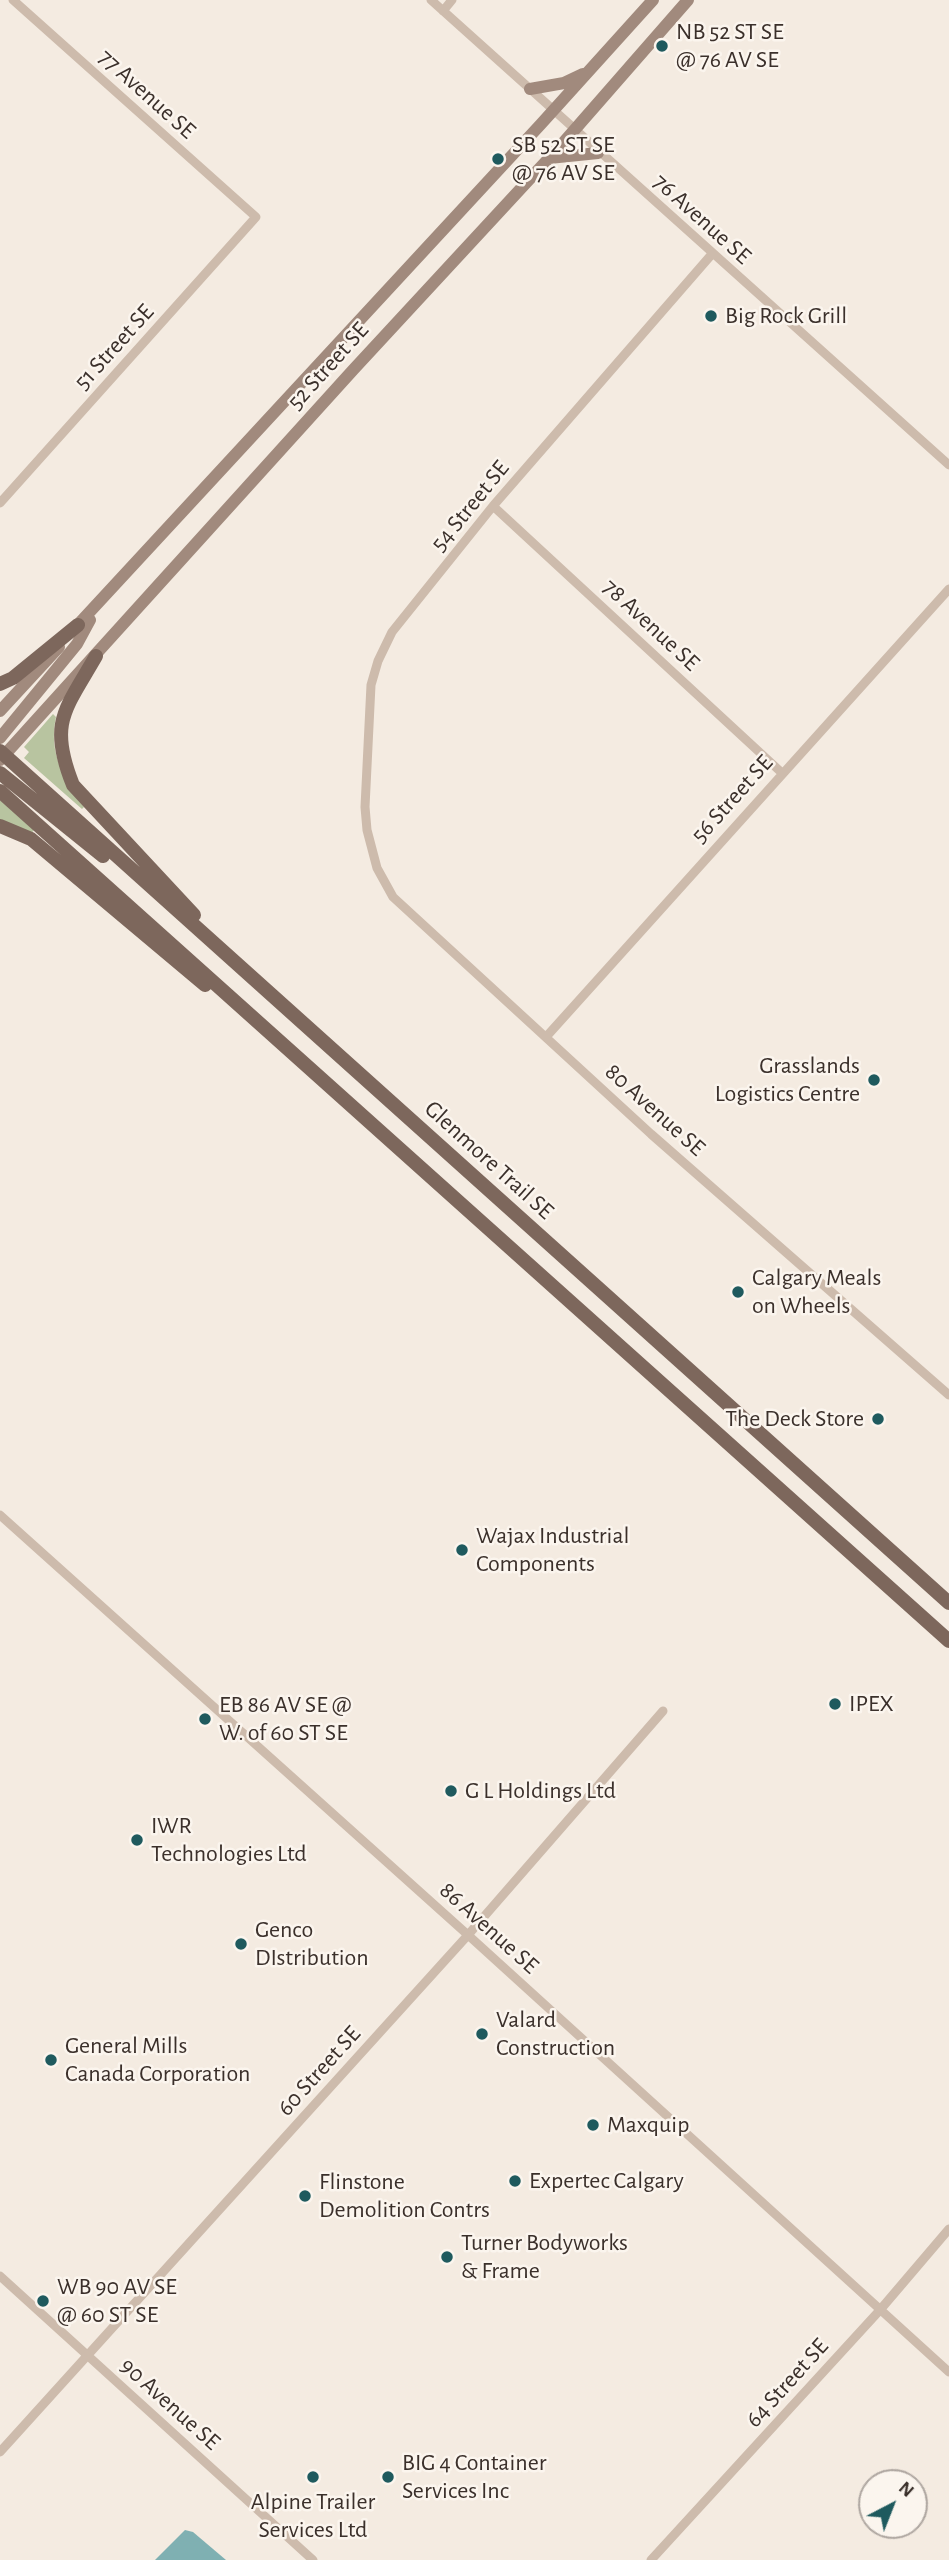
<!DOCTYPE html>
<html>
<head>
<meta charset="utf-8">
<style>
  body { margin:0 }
  #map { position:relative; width:949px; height:2560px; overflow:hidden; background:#f4ebe1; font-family:"Alegreya Sans",sans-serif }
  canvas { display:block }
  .north { position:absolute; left:858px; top:2469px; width:70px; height:70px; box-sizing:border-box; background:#fbf5ee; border:2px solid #aea6a0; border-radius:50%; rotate:42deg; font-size:19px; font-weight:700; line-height:28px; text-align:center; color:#3b302b }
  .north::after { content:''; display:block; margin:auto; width:24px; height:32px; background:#1f5a5e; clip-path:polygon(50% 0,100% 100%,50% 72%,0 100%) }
</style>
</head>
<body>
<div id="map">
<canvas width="949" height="2560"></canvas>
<div class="north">N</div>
</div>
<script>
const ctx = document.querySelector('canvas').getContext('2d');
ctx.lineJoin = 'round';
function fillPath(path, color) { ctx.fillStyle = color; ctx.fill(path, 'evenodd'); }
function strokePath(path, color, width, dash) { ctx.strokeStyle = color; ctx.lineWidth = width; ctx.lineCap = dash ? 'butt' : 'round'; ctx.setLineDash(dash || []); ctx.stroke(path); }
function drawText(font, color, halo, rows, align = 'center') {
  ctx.font = font + ' "Alegreya Sans",sans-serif'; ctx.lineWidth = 5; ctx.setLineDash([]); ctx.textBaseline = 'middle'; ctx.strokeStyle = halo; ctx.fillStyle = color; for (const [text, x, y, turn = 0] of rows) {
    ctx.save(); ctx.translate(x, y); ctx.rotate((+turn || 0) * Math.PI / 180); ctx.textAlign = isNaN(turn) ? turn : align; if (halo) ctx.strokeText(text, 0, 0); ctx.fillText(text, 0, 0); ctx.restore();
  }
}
const green = new Path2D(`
  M 53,714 L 56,717 C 48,754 64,778 84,807 L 82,809 L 24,758 L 29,752 L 24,747 Z
  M 0,800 L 34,830 L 31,834 L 0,821 Z`);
const water = new Path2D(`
  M 185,2530 L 193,2532 L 226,2560 L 155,2560 Z`);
const street = new Path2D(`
  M 431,0 L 949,465
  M 443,11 L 452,0
  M 712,254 L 493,506 L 392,632 L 378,661 L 371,685 L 365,807 L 367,830 L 377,868 L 393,897 L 651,1134 L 949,1395
  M 0,503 L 256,217 L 13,0
  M 493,506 L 782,773
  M 546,1037 L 949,589
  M 0,1515 L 468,1935 L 949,2372
  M 0,2276 L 313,2560
  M 0,2452 L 468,1935 L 663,1711
  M 651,2560 L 880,2310 L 949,2229`);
const secondary = new Path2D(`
  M 530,89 L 564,83 L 583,74
  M 549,158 L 598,153
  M 73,630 L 541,124 L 653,0
  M 0,711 L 59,647
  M 0,738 L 77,644 L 90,620
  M 0,760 L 353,370 L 563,143 L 688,0`);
const primary = new Path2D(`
  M 96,656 C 65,710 48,723 73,785 L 194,915
  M 0,684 L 13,678 L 78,625
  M 0,751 L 949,1603
  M 0,773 L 103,856
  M 0,791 L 949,1641
  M 0,826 L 31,839 L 205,985`);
const markers = [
  [662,46,7,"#1f5a5e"],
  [498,159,7,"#1f5a5e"],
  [711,316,7,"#1f5a5e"],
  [874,1080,7,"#1f5a5e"],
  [738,1292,7,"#1f5a5e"],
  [878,1419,7,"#1f5a5e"],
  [462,1550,7,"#1f5a5e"],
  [835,1704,7,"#1f5a5e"],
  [205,1719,7,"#1f5a5e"],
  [451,1791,7,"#1f5a5e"],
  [137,1840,7,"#1f5a5e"],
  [241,1944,7,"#1f5a5e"],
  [482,2034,7,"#1f5a5e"],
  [51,2060,7,"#1f5a5e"],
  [593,2125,7,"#1f5a5e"],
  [515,2181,7,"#1f5a5e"],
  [305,2196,7,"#1f5a5e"],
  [447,2257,7,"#1f5a5e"],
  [43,2301,7,"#1f5a5e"],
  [313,2477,7,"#1f5a5e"],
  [388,2477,7,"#1f5a5e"]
];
const poiNames = [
  ["NB 52 ST SE",676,32],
  ["@ 76 AV SE",676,60],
  ["SB 52 ST SE",512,145],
  ["@ 76 AV SE",512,173],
  ["Big Rock Grill",725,316],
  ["Grasslands",860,1066,"right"],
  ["Logistics Centre",860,1094,"right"],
  ["Calgary Meals",752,1278],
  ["on Wheels",752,1306],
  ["The Deck Store",864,1419,"right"],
  ["Wajax Industrial",476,1536],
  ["Components",476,1564],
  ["IPEX",849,1704],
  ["EB 86 AV SE @",219,1705],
  ["W. of 60 ST SE",219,1733],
  ["G L Holdings Ltd",465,1791],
  ["IWR",151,1826],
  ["Technologies Ltd",151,1854],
  ["Genco",255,1930],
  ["DIstribution",255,1958],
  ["Valard",496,2020],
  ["Construction",496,2048],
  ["General Mills",65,2046],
  ["Canada Corporation",65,2074],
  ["Maxquip",607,2125],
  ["Expertec Calgary",529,2181],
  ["Flinstone",319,2182],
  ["Demolition Contrs",319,2210],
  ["Turner Bodyworks",461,2243],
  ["& Frame",461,2271],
  ["WB 90 AV SE",57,2287],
  ["@ 60 ST SE",57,2315],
  ["BIG 4 Container",402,2463],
  ["Services Inc",402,2491],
  ["Alpine Trailer",313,2502,"center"],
  ["Services Ltd",313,2530,"center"]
];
const streetNames = [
  ["77 Avenue SE",147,94,42],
  ["76 Avenue SE",702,219,42],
  ["51 Street SE",114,347,-48],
  ["52 Street SE",328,366,-48],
  ["54 Street SE",470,506,-51],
  ["78 Avenue SE",651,625,43],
  ["56 Street SE",732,799,-48],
  ["80 Avenue SE",655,1110,42],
  ["Glenmore Trail SE",489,1160,42],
  ["86 Avenue SE",489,1928,42],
  ["60 Street SE",319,2071,-48],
  ["64 Street SE",787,2383,-48],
  ["90 Avenue SE",170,2404,42]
];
fillPath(green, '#b8c4a0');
fillPath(water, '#7fb0b2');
strokePath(street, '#cdbbac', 9);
strokePath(secondary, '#a18a7d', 12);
strokePath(primary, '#7d675c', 14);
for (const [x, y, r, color] of markers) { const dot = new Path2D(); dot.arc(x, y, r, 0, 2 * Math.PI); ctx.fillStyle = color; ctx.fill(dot); strokePath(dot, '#fbf5ee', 2.5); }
drawText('24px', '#3b302b', '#fbf5ee', poiNames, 'left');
drawText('24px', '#3b302b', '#fbf5ee', streetNames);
</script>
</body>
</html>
